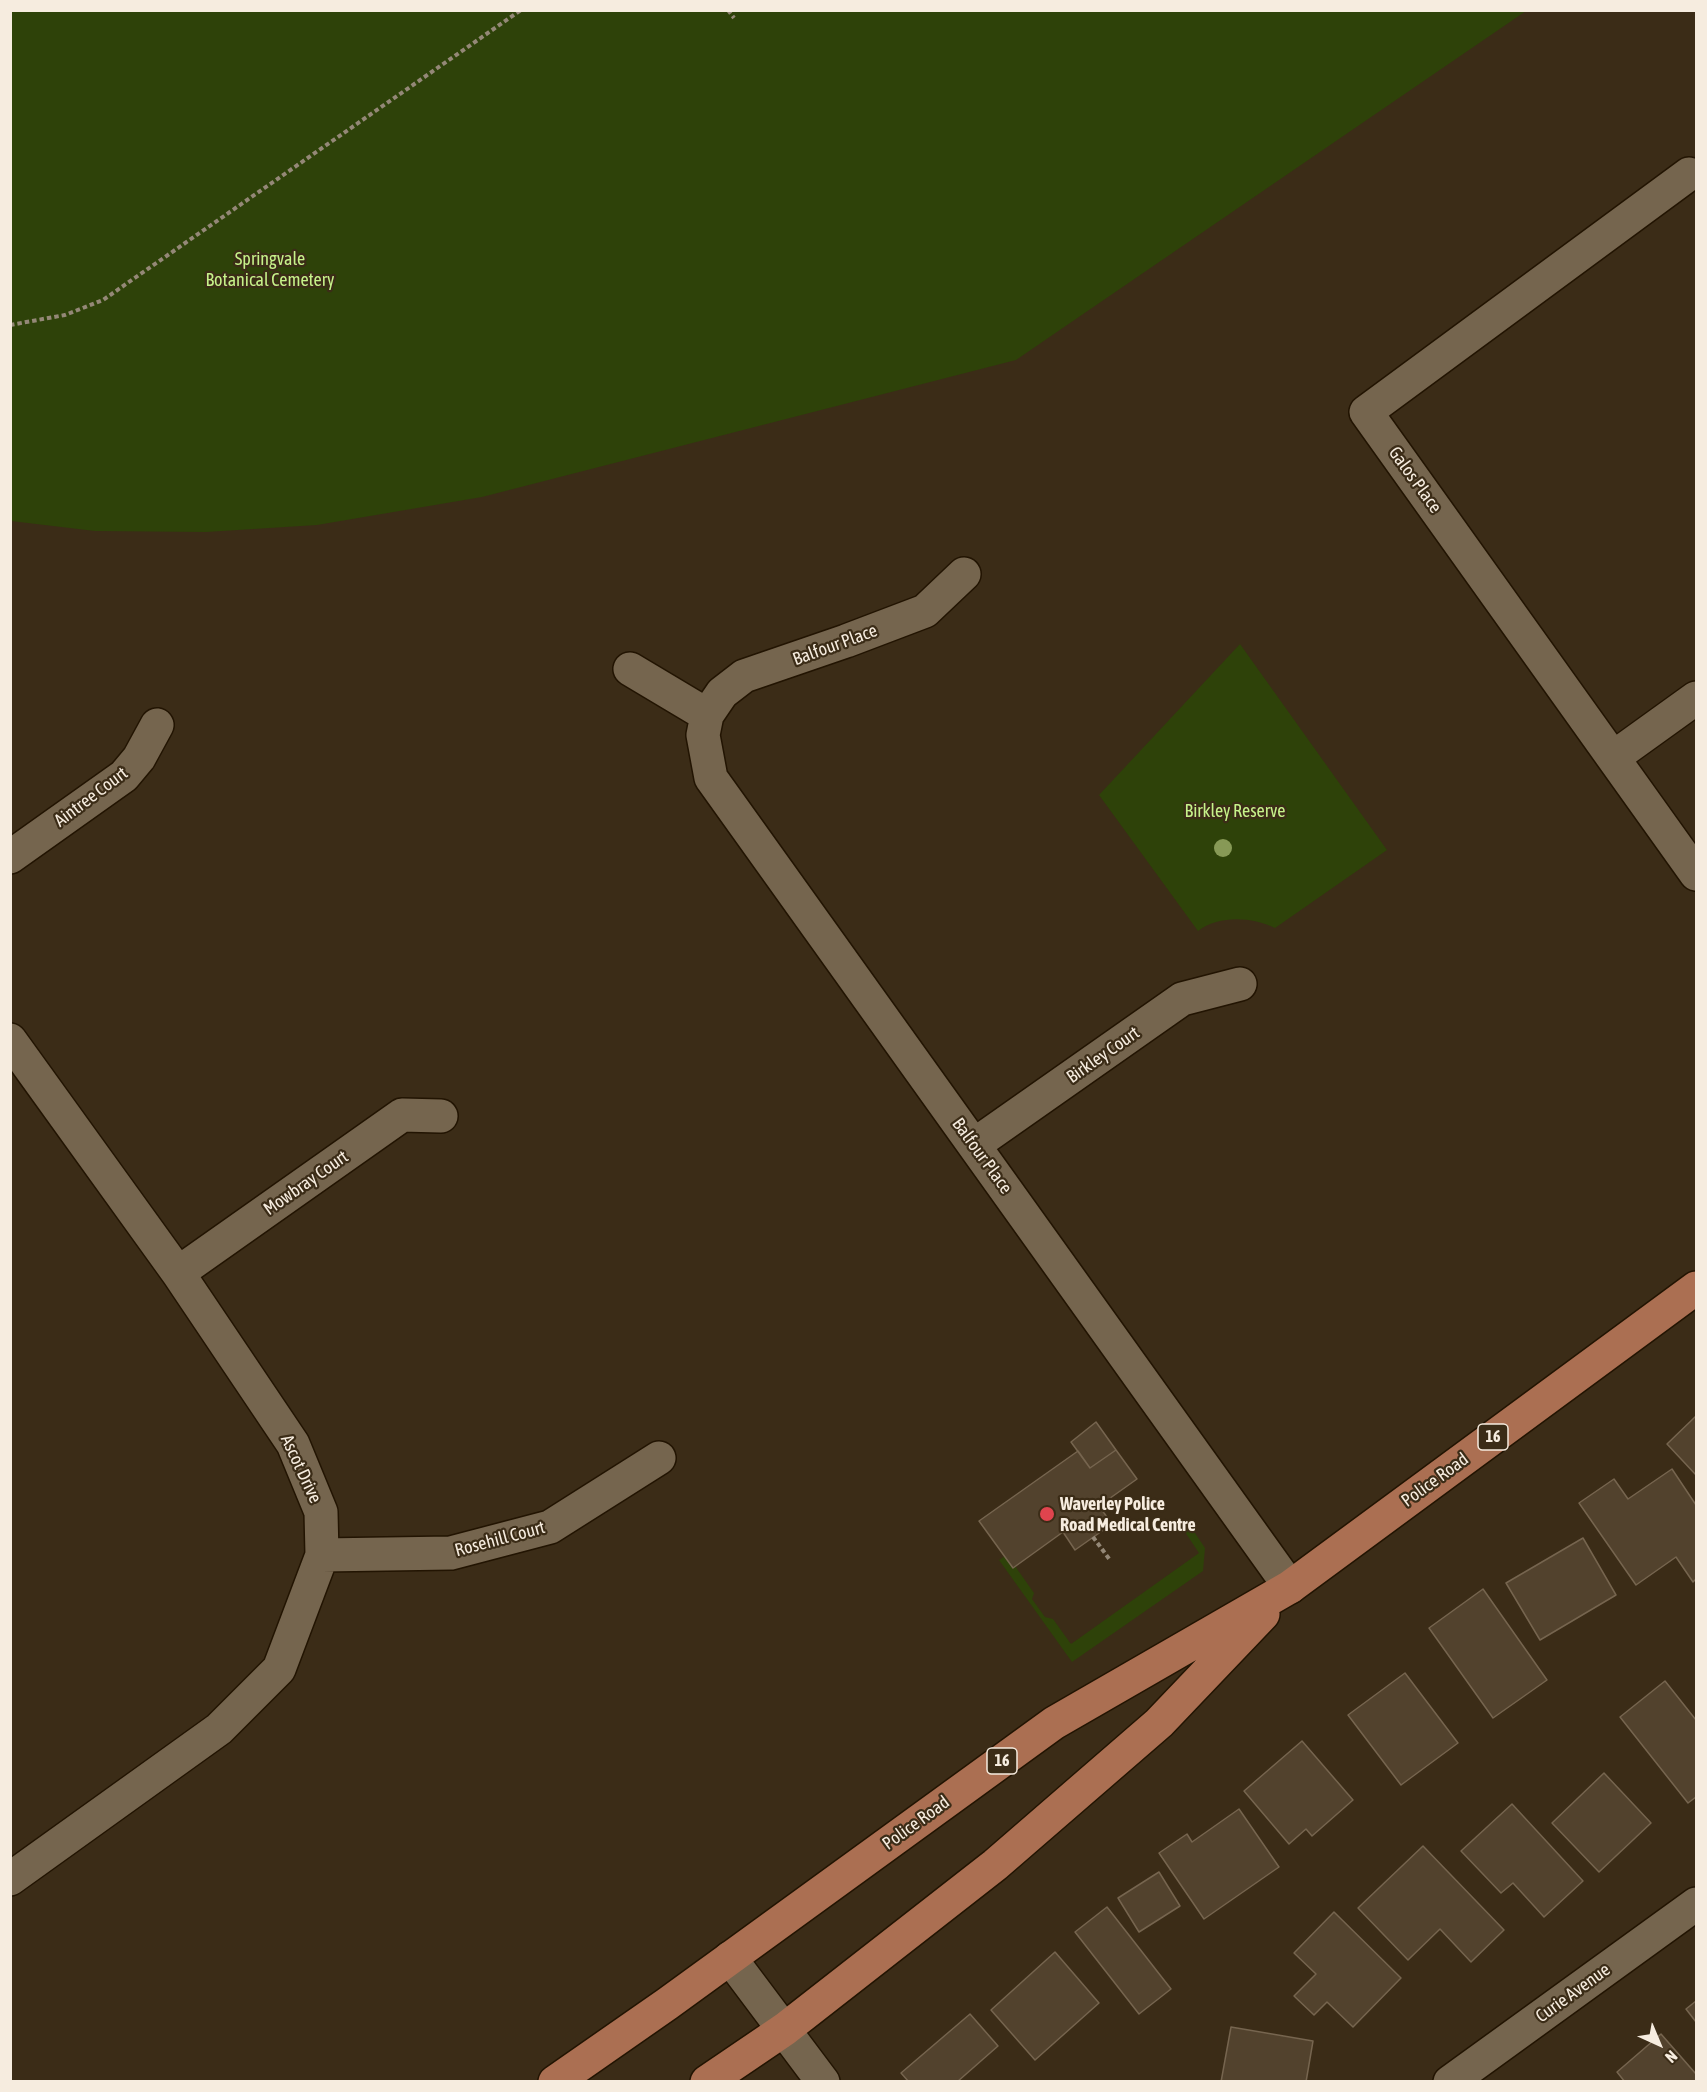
<!DOCTYPE html>
<html>
<head>
<meta charset="utf-8">
<style>
  body { margin:0 }
  #map { position:relative; width:1707px; height:2092px; overflow:hidden; background:#3b2c17; font-family:"Asap Condensed",sans-serif }
  canvas { display:block }
  .frame { position:absolute; inset:0; border:12px solid #f6ecdf; pointer-events:none }
  .north { position:absolute; left:1629px; top:2014px; width:60px; height:60px; -webkit-text-stroke:4px #3b2c17; paint-order:stroke; rotate:136deg; font-size:16px; font-weight:700; line-height:24px; text-align:center; color:#f6ecdf }
  .north::after { content:''; display:block; margin:auto; width:21px; height:27px; background:#f6ecdf; clip-path:polygon(50% 0,100% 100%,50% 72%,0 100%) }
</style>
</head>
<body>
<div id="map">
<canvas width="1707" height="2092"></canvas>
<div class="frame"></div>
<div class="north">N</div>
</div>
<script>
const ctx = document.querySelector('canvas').getContext('2d');
ctx.lineJoin = 'round';
function fillPath(path, color) { ctx.fillStyle = color; ctx.fill(path, 'evenodd'); }
function strokePath(path, color, width, dash) { ctx.strokeStyle = color; ctx.lineWidth = width; ctx.lineCap = dash ? 'butt' : 'round'; ctx.setLineDash(dash || []); ctx.stroke(path); }
function drawText(font, color, halo, rows, align = 'center') {
  ctx.font = font + ' "Asap Condensed",sans-serif'; ctx.lineWidth = 4.5; ctx.setLineDash([]); ctx.textBaseline = 'middle'; ctx.strokeStyle = halo; ctx.fillStyle = color; for (const [text, x, y, turn = 0] of rows) {
    ctx.save(); ctx.translate(x, y); ctx.rotate((+turn || 0) * Math.PI / 180); ctx.textAlign = isNaN(turn) ? turn : align; if (halo) ctx.strokeText(text, 0, 0); ctx.fillText(text, 0, 0); ctx.restore();
  }
}
const green = new Path2D(`
  M 11,10 L 1526,10 L 1526,11 L 1016,360 L 482,497 L 317,525 L 206,532 L 95,531 L 11,521 Z
  M 1240,644 L 1387,850 L 1275,928 C 1251,917 1220,915 1198,931 L 1099,795 Z
  M 1189,1524 L 1205,1548 L 1203,1571 L 1072,1662 L 999,1560 L 1005,1556 L 1015,1566 L 1034,1593 L 1032,1599 L 1045,1617 L 1053,1619 L 1071,1644 L 1199,1553 L 1183,1529 Z`);
const building = new Path2D(`
  M 1696,1416 L 1696,1475 L 1667,1444 Z
  M 1096,1422 L 1116,1450 L 1090,1468 L 1071,1442 Z
  M 1116,1450 L 1137,1479 L 1099,1506 L 1112,1524 L 1075,1550 L 1063,1532 L 1013,1568 L 979,1521 L 1078,1451 L 1090,1468 Z
  M 1672,1469 L 1696,1505 L 1696,1579 L 1693,1582 L 1676,1557 L 1636,1585 L 1579,1503 L 1614,1479 L 1628,1499 Z
  M 1583,1538 L 1616,1595 L 1540,1640 L 1506,1583 Z
  M 1483,1589 L 1547,1680 L 1493,1718 L 1429,1628 Z
  M 1405,1673 L 1458,1743 L 1401,1785 L 1348,1715 Z
  M 1665,1681 L 1696,1720 L 1696,1797 L 1688,1803 L 1620,1717 Z
  M 1302,1741 L 1353,1800 L 1312,1836 L 1306,1829 L 1289,1844 L 1244,1791 Z
  M 1604,1773 L 1651,1823 L 1599,1872 L 1552,1823 Z
  M 1512,1804 L 1583,1881 L 1544,1917 L 1513,1883 L 1501,1893 L 1461,1851 Z
  M 1239,1809 L 1279,1867 L 1204,1919 L 1159,1853 L 1187,1834 L 1192,1842 Z
  M 1423,1846 L 1504,1930 L 1471,1962 L 1440,1929 L 1408,1960 L 1358,1908 Z
  M 1159,1872 L 1180,1906 L 1139,1932 L 1118,1898 Z
  M 1107,1907 L 1171,1989 L 1139,2014 L 1075,1932 Z
  M 1334,1912 L 1401,1978 L 1353,2027 L 1327,2002 L 1314,2015 L 1294,1996 L 1316,1974 L 1294,1953 Z
  M 1055,1952 L 1099,2003 L 1035,2060 L 991,2010 Z
  M 1696,2001 L 1696,2022 L 1686,2009 Z
  M 970,2014 L 998,2046 L 957,2082 L 909,2082 L 901,2073 Z
  M 1231,2027 L 1313,2041 L 1306,2082 L 1221,2082 Z
  M 1661,2034 L 1696,2074 L 1696,2082 L 1625,2082 L 1617,2072 Z`);
const path = new Path2D(`
  M 728,10 L 734,18
  M 10,325 L 65,315 L 103,300 L 521,10
  M 1093,1537 L 1110,1560`);
const minor = new Path2D(`
  M 1689,174 L 1366,412 L 1696,874
  M 964,574 L 925,611 L 846,641 L 744,676 L 722,693 L 707,715 L 703,735 L 711,778 L 1290,1587
  M 630,669 L 707,715
  M 1614,757 L 1696,698
  M 10,857 L 124,776 L 139,758 L 157,725
  M 10,1040 L 178,1273 L 293,1444 L 321,1512 L 322,1555 L 279,1669 L 219,1729 L 10,1879
  M 974,1145 L 1182,999 L 1240,984
  M 178,1273 L 402,1115 L 441,1116
  M 322,1555 L 451,1553 L 550,1527 L 659,1458
  M 730,1958 L 823,2082
  M 1450,2082 L 1696,1904`);
const primary = new Path2D(`
  M 555,2082 L 667,2004 L 1054,1723 L 1290,1587 L 1696,1288
  M 707,2082 L 785,2029 L 995,1865 L 1159,1723 L 1263,1614`);
const trees = [
  [1223,848]
];
const markers = [
  [1047,1514,8,"#e0444e"]
];
const shields = [
  [1493,1437,30],
  [1002,1761,30]
];
const shieldNames = [
  ["16",1493,1437],
  ["16",1002,1761]
];
const parkNames = [
  ["Springvale",270,259],
  ["Botanical Cemetery",270,280],
  ["Birkley Reserve",1235,811]
];
const streetNames = [
  ["Galos Place",1415,480,54],
  ["Balfour Place",835,645,-20],
  ["Aintree Court",91,797,-37],
  ["Birkley Court",1103,1055,-35],
  ["Balfour Place",982,1156,54],
  ["Mowbray Court",306,1183,-35],
  ["Ascot Drive",301,1469,65],
  ["Police Road",1435,1480,-36],
  ["Rosehill Court",500,1539,-15],
  ["Police Road",916,1823,-36],
  ["Curie Avenue",1573,1993,-36]
];
const poiNames = [
  ["Waverley Police",1060,1504],
  ["Road Medical Centre",1060,1525]
];
fillPath(green, '#2e4209');
fillPath(building, '#52422d');
strokePath(building, '#76654f', 1.5);
strokePath(minor, '#221402', 36);
strokePath(primary, '#221402', 36);
strokePath(path, '#948877', 4, [4.5, 3]);
strokePath(minor, '#75654e', 33);
strokePath(primary, '#ab6f52', 33);
ctx.fillStyle = '#879956';
for (const [x, y] of trees) { ctx.beginPath(); ctx.arc(x, y, 9, 0, 2 * Math.PI); ctx.fill(); }
for (const [x, y, r, color] of markers) { const dot = new Path2D(); dot.arc(x, y, r, 0, 2 * Math.PI); ctx.fillStyle = color; ctx.fill(dot); strokePath(dot, '#3b2c17', 2); }
for (const [x, y, w] of shields) { const box = new Path2D(); box.roundRect(x - w / 2, y - 13, w, 26, 4.5); ctx.fillStyle = '#3b2c17'; ctx.fill(box); strokePath(box, '#f6ecdf', 1.5); }
drawText('bold 16px', '#f6ecdf', null, shieldNames);
drawText('18px', '#c6f28a', '#3b2c17', parkNames);
drawText('18px', '#f6ecdf', '#3b2c17', streetNames);
drawText('bold 18px', '#f6ecdf', '#3b2c17', poiNames, 'left');
</script>
</body>
</html>
